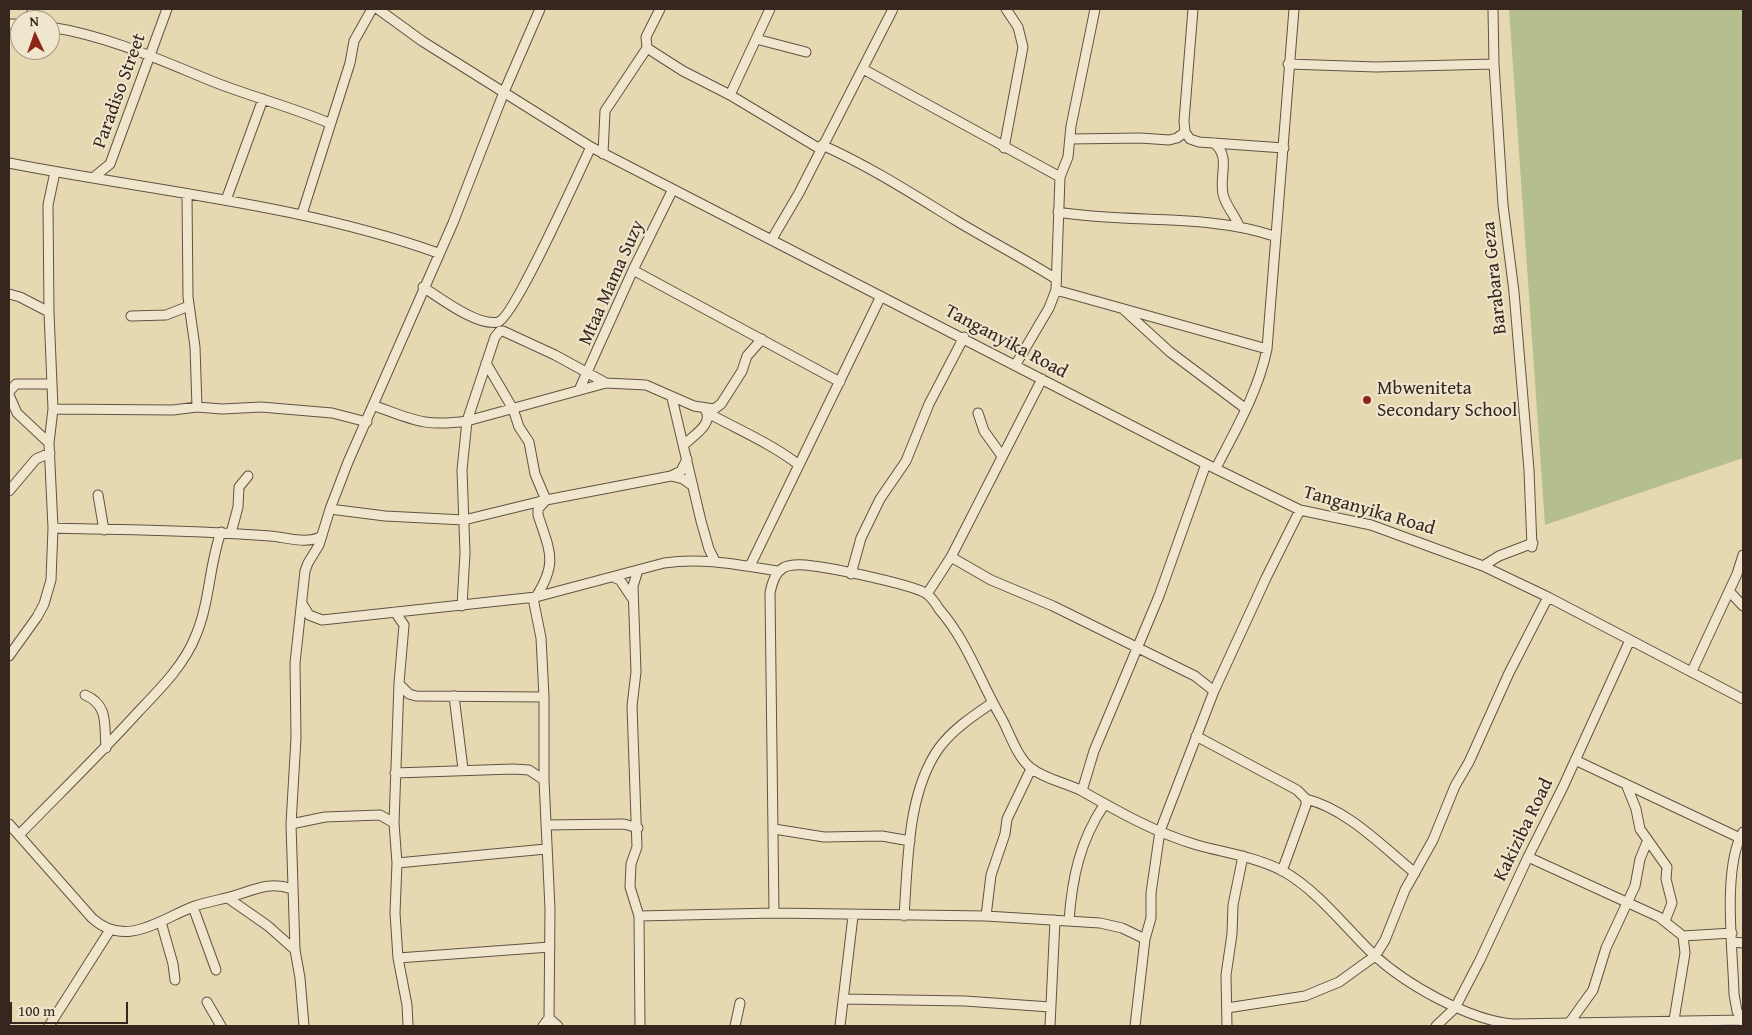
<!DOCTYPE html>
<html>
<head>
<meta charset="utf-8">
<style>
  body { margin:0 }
  #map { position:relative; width:1752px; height:1035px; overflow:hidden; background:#e6d9b2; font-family:"Gentium Book Plus",serif }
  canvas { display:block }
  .frame { position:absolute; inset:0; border:10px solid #35261e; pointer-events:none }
  .north { position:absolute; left:10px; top:10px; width:50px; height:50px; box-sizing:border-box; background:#efe6cd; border:1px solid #a59987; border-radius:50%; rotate:357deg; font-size:14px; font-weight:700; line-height:20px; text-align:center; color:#35261e }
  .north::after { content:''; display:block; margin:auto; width:18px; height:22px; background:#8f2418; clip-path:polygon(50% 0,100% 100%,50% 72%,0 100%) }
  .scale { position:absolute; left:10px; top:1002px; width:118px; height:22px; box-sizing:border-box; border:2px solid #35261e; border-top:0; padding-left:6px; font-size:15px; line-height:18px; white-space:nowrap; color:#35261e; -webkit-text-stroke:4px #efe6cd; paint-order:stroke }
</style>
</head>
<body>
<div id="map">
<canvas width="1752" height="1035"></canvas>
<div class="frame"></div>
<div class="north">N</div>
<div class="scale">100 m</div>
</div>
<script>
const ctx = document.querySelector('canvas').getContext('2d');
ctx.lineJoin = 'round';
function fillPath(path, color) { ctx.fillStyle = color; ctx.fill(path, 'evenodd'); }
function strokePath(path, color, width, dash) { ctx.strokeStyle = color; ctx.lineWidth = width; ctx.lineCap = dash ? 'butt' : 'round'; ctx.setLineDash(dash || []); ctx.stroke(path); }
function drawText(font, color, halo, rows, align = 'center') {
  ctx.font = font + ' "Gentium Book Plus",serif'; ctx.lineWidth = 4; ctx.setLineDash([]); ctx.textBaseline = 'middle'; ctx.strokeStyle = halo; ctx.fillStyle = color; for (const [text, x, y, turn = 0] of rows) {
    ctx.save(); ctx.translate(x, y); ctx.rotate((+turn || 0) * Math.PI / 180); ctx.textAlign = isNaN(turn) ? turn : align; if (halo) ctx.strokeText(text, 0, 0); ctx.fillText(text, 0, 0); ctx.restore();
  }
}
const green = new Path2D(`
  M 1509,9 L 1743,9 L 1743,458 L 1545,525 Z`);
const street = new Path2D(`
  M 378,9 L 422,41 L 591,147 L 1206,464 L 1300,510 L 1371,525 L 1483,566 L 1548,597 L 1743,699
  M 660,9 L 646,37 L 647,48 L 683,71 L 730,95 L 820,149
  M 1193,9 L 1184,121 L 1185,132 L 1190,139 L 1199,142 L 1284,148
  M 1493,9 L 1494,64 L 1503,205 L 1514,292 L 1529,470 L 1532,547
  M 28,20 L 34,9
  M 9,24 L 20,24
  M 50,27 C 108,36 160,60 214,82 C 252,97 292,107 329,123
  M 756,39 L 806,52
  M 1288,64 L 1376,67 L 1494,64
  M 863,69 L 1060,177 L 1056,290 L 1049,308 L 1016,364
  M 730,95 L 770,9
  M 1070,139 L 1140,138 L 1169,140 L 1177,138 L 1185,132
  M 1214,143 C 1231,157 1219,174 1223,194 C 1225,205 1235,215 1239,226
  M 822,145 C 869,166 911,193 955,220 C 988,240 1023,258 1056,279
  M 1004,148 L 1023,47 L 1018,27 L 1006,9
  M 603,154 L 605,111 L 647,48
  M 9,163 C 152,191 300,204 438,253
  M 94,177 L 110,164 L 167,9
  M 1060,177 L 1068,157 L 1071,126 L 1095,9
  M 187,195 L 188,297 L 195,347 L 197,407
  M 226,200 L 263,99
  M 1058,212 C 1130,224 1205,213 1274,236
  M 302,214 L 350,63 L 354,41 L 372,9
  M 772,239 L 799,193 L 893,9
  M 633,270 L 840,382
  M 423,287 C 440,298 478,327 498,322 C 514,318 579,171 591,147
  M 1056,290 L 1267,349
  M 9,294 L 20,297 L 49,312
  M 1123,309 L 1170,352 L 1246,409
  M 131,316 L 166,315 L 189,306
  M 486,363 L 513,409 L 519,427 L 529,442 L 535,474 L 546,500 L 538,509 L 538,515 C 550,552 558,562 536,597
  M 579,390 L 633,270 L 673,189
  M 9,392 L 16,384 L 51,384
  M 9,395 L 17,413 L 49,443
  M 672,398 L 701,521 L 709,549 L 715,561
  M 375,406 C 414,420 424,427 467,421 L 606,383 L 646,385 L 694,406 L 714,409 L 721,404 L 742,371 L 747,356 L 762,339
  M 53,409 L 173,410 L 197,407 L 222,409 L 261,407 L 332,413 L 367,422
  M 708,413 C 739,430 772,444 799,465
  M 978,413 L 984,431 L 1002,456
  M 684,445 C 692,436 715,424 705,409
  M 1216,468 C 1236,429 1258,392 1267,349 L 1294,9
  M 671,476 L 683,479 L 693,486
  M 9,491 L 36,459 L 50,453
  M 98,495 L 104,530
  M 330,509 L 385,516 L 464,520 L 546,500 L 671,476 L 681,471 L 687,459
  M 53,528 C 125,530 197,530 270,536 C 286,537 307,545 322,536
  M 231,533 L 238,507 L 239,487 L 248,476
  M 951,557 L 991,580 L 1053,606 L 1195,676 L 1214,691
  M 750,566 L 881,296
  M 1483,566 L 1499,556 L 1533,543
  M 638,570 L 633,586 L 636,672 L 632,706 L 637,847 L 631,864 L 630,887 L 639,916 L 640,1026
  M 851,574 L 861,538 L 880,499 L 906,461 L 929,404 L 964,337
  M 613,577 L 620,580 L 632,598
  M 1729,591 L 1743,606
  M 927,594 L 951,557 L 1042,379
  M 533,598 L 541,638 L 544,697 L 544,780 L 550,909 L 549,1018 L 543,1026
  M 303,605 L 309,615 L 322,620 L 536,597 L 664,563 C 703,557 739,565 777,571
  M 462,606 L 465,553 L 462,470 L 467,421 L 495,337 L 500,331 L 503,331 L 555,355 L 606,383
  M 395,612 L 404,625 L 399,683 L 394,823 L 397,863 L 395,913 L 398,958 L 407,1005 L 408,1025
  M 9,656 L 37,617 L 44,604 L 51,580 L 53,528 L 49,443 L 53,409 L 49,312 L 48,205 L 55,172
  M 1692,671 L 1737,574 L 1743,555
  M 399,684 L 409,694 L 416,696 L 544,697
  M 85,695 C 109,705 104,725 106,748
  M 454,696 L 463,769
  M 1196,736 L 1297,790 L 1306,799 L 1306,805 L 1282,871
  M 1575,760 L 1740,838
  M 395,773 L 513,769 L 529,770 L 544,780
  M 1626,784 L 1636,809 L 1640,829 L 1667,867 L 1666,879 L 1672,903 L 1665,921
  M 1082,791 L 1094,751 L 1159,596 L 1206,464
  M 1306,799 C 1347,809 1383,847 1415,873
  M 9,824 L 92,918 C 126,949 160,919 195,906 C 210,901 225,899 240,894 C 258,888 272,882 292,889
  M 291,824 L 325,817 L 380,815 L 394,823
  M 546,825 L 624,824 L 638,828
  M 774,829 L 824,837 L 882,836 L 910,841
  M 1743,832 C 1722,867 1733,952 1734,994 L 1737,1011 L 1743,1022
  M 19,835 C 59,794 100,754 139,711 C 160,689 185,664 196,635 C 210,602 209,565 221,532
  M 1528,857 L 1659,917 L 1683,936 L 1685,953 L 1673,1026
  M 397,863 L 546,849
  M 228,898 L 268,926 L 295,950
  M 193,907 L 216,970
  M 774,913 L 770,593 C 775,566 786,562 813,566 C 832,568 915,585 927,594 C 932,598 936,604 939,609 C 968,642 980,682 1002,719 C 1010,734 1017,757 1031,768 C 1044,779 1067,783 1082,791 C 1119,812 1156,833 1197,845 C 1226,853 1256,857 1283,871 C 1318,891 1344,926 1373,954 C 1405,984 1470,1021 1514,1024 L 1743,1020
  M 639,916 L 774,913 L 986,916 L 1100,923 L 1122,928 L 1145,939
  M 904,916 C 908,862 907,793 939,748 C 953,729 973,716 992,703
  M 986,916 L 991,875 L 1005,834 L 1007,819 L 1031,769
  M 1069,921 C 1072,878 1080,841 1104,805
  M 161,922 L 173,964 L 175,980
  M 1683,936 L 1732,933
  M 1733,942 L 1743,943
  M 398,958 L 550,947
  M 843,999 L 965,1001 L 1050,1007
  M 207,1002 L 221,1026
  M 1227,1008 L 1305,996 L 1339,982 L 1375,956 L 1385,940 L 1405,890 L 1433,840 L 1455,786 L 1469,762 L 1509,673 L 1548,597
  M 549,1018 L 558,1026
  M 1570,1022 L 1593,990 L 1606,948 L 1635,886 L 1640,859 L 1647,842
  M 49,1026 L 110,930
  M 304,1026 L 300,978 L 295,950 L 291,824 L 296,738 L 295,663 L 305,571 L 308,563 L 319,545 L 330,509 L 348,462 L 453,223 L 504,92 L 540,9
  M 735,1026 L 740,1003
  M 840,1026 L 853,916
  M 1050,1026 L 1055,920
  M 1135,1026 L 1145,939 L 1151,918 L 1151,893 L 1160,831 L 1214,691 L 1266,578 L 1300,510
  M 1227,1026 L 1226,975 L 1232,934 L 1233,905 L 1243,856
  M 1436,1026 L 1455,1008 L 1480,960 L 1528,857 L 1563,787 L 1630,640`);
const markers = [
  [1367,400,5,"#8f2418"]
];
const streetNames = [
  ["Paradiso Street",120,91,-70],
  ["Barabara Geza",1495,278,-96],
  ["Mtaa Mama Suzy",612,283,-66],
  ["Tanganyika Road",1006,342,28],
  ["Tanganyika Road",1369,511,16],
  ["Kakiziba Road",1524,830,-64]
];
const poiNames = [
  ["Mbweniteta",1377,389],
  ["Secondary School",1377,411]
];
fillPath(green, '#b4bf8d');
strokePath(street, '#615343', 11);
strokePath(street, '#efe6cd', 9);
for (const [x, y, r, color] of markers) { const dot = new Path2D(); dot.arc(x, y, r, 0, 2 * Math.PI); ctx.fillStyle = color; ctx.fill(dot); strokePath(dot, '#efe6cd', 2); }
drawText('19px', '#35261e', '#efe6cd', streetNames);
drawText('19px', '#35261e', '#efe6cd', poiNames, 'left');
</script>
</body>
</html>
